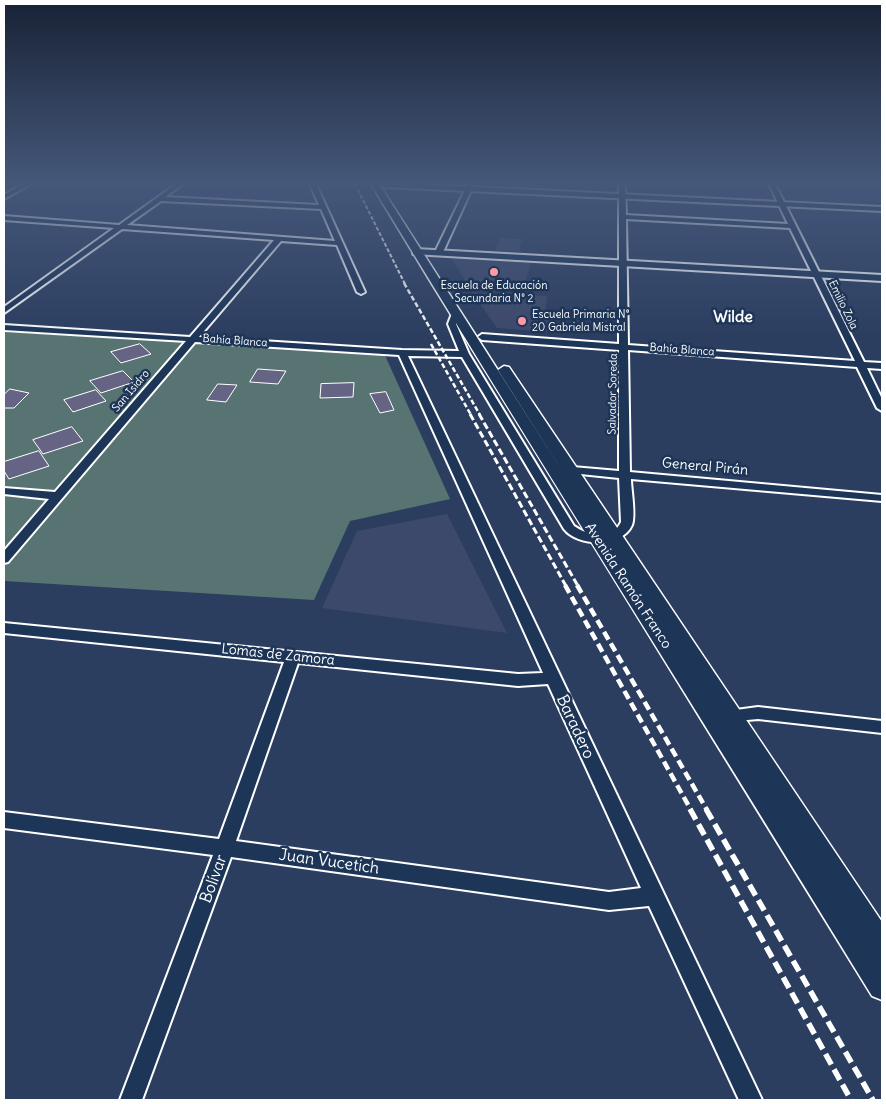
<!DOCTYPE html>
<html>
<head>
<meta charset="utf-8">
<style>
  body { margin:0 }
  #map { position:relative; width:886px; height:1104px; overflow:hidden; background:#2c3e60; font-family:Delius,sans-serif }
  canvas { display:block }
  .frame { position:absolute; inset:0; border:5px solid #fff; pointer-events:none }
</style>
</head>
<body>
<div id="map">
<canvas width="886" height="1104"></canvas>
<div class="frame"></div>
</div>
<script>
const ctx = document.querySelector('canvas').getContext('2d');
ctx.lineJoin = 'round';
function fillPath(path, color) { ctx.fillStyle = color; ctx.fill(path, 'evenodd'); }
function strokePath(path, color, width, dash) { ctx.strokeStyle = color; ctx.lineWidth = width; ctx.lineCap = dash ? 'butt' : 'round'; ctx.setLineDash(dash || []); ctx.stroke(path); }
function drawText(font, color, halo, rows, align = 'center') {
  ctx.font = font + ' Delius,sans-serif'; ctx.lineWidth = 5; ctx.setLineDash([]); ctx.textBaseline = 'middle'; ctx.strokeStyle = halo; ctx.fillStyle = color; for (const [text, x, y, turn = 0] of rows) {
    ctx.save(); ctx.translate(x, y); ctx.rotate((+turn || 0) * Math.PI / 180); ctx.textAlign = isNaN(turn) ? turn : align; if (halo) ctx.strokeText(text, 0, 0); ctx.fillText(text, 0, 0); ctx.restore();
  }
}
const built = new Path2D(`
  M 500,238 L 522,239 L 519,252 L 495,250 Z
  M 451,258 L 531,263 L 524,285 L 548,287 L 547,292 L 470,288 Z
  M 472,292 L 547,296 L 545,312 L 554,313 L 550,332 L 497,328 Z
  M 447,514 L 507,633 L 322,608 L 357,531 Z`);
const green = new Path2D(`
  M 4,332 L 383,351 L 450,499 L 350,521 L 314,600 L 4,581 Z`);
const building = new Path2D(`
  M 140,344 L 151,354 L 121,363 L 111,352 Z
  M 258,369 L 286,371 L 278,384 L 250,382 Z
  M 123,371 L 134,382 L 101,393 L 90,381 Z
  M 354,383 L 353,397 L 320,398 L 321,384 Z
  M 218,384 L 237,385 L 226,402 L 207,400 Z
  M 10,389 L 29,393 L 14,408 L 4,408 L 4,395 Z
  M 96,390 L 106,401 L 73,412 L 64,400 Z
  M 386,392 L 394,410 L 380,413 L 370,394 Z
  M 72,427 L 83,441 L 43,454 L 33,440 Z
  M 39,451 L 49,466 L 9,479 L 4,471 L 4,462 Z`);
const minor = new Path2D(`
  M 23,184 L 31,184 L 4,199 L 4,195 Z
  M 176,184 L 183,184 L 165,197 L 319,205 L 310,184 L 316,184 L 365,292 L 361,294 L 357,292 L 337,245 L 281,241 L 199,337 L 402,350 L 459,351 L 448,324 L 453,311 L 459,311 L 460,313 L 456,324 L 469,354 L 574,526 C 588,536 613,540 621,522 L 619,478 L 561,472 L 556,469 L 561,466 L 619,471 L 619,350 L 482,340 L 478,337 L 482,334 L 619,344 L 619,184 L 625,184 L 626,215 L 788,224 L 769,184 L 775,184 L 864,362 L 882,363 L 882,369 L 867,368 L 882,399 L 882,411 L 877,408 L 857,367 L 628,350 L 630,472 L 882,495 L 882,501 L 631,479 C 631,490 636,515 632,525 C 622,548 578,547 564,529 L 462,357 L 408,356 L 762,1100 L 739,1100 L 649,906 L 609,910 L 231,857 L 142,1100 L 120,1100 L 213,855 L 4,828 L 4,812 L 219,839 L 284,662 L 4,633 L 4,623 L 518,674 L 543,673 L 399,355 L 195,342 L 8,562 L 4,563 L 4,551 L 49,499 L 4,494 L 4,488 L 55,492 L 186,341 L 4,330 L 4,325 L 190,337 L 274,240 L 122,229 L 4,313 L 4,307 L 114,228 L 4,220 L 4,216 L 119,225 ZM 161,201 L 321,209 L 335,241 L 127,225 ZM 626,219 L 790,228 L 855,361 L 628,345 ZM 298,663 L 518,686 L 548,684 L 641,888 L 609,892 L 236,841 Z
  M 468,184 L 474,184 L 443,252 L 437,253 L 435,252 Z
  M 758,707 L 882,721 L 882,733 L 758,719 L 726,722 L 721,720 L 718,716 L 721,712 Z`);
const tertiary = new Path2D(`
  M 415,184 L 882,207 L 882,211 L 385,187 L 382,185 Z
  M 416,249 L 882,275 L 882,281 L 413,254 L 413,250 Z`);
const secondary = new Path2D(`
  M 371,184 L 379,184 L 577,494 L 498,370 L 504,366 L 509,367 L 882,922 L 882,1000 L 872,996 C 706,725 536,456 371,184 Z`);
const railFar4 = new Path2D(`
  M 355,184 L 405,284`);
const railFar3 = new Path2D(`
  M 404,283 L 480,415
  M 431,344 L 471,415`);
const railFar2 = new Path2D(`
  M 470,414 L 566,586
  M 479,414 L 578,586`);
const railFar1 = new Path2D(`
  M 565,585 L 691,810
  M 577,585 L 707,810`);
const rail = new Path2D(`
  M 690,809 L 851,1100
  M 706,809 L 873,1100`);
const markers = [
  [494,272,5,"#ff9aa2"],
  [522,321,5,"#ff9aa2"]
];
const farPoinames = [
  ["Escuela de Educación",494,286],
  ["Secundaria N° 2",494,299],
  ["Escuela Primaria N°",532,315,"left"],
  ["20 Gabriela Mistral",532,328,"left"]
];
const farStreetnames = [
  ["Emilio Zola",843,305,64],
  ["Bahía Blanca",235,341,4],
  ["Bahía Blanca",682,350,4],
  ["San Isidro",131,391,-50],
  ["Salvador Soreda",613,394,-89]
];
const streetNames = [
  ["General Pirán",705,467,5],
  ["Avenida Ramón Franco",628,586,57],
  ["Lomas de Zamora",278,655,6]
];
const farDistrictnames = [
  ["Wilde",733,317]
];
const nearStreetnames = [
  ["Baradero",575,727,65],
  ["Juan Vucetich",329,862,8],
  ["Bolívar",214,879,-70]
];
fillPath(built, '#3d496b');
fillPath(green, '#587472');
fillPath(building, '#666485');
strokePath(building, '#fff', 1);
strokePath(minor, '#fff', 4);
strokePath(tertiary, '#fff', 4);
strokePath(secondary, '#fff', 3);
fillPath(minor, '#1d3557');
fillPath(tertiary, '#1d3557');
fillPath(secondary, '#1d3557');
strokePath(railFar4, '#fff', 2, [4, 2]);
strokePath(railFar3, '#fff', 2.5, [5, 2.5]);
strokePath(railFar2, '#fff', 3, [7, 3]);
strokePath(railFar1, '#fff', 4.5, [9, 4.5]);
strokePath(rail, '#fff', 5.5, [12, 5.5]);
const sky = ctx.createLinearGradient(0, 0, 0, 339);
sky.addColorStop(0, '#182235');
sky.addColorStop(0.54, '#45587a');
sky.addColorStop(1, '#45587a00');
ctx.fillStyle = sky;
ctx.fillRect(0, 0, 886, 339);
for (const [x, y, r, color] of markers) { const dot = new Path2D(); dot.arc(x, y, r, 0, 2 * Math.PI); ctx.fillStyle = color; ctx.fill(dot); strokePath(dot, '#1d3557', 2); }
drawText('11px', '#fff', '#1d3557', farPoinames);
drawText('11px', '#fff', '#1d3557', farStreetnames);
drawText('14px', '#fff', '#1d3557', streetNames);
drawText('bold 16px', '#fff', '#1d3557', farDistrictnames);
drawText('16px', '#fff', '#1d3557', nearStreetnames);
</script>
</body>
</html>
